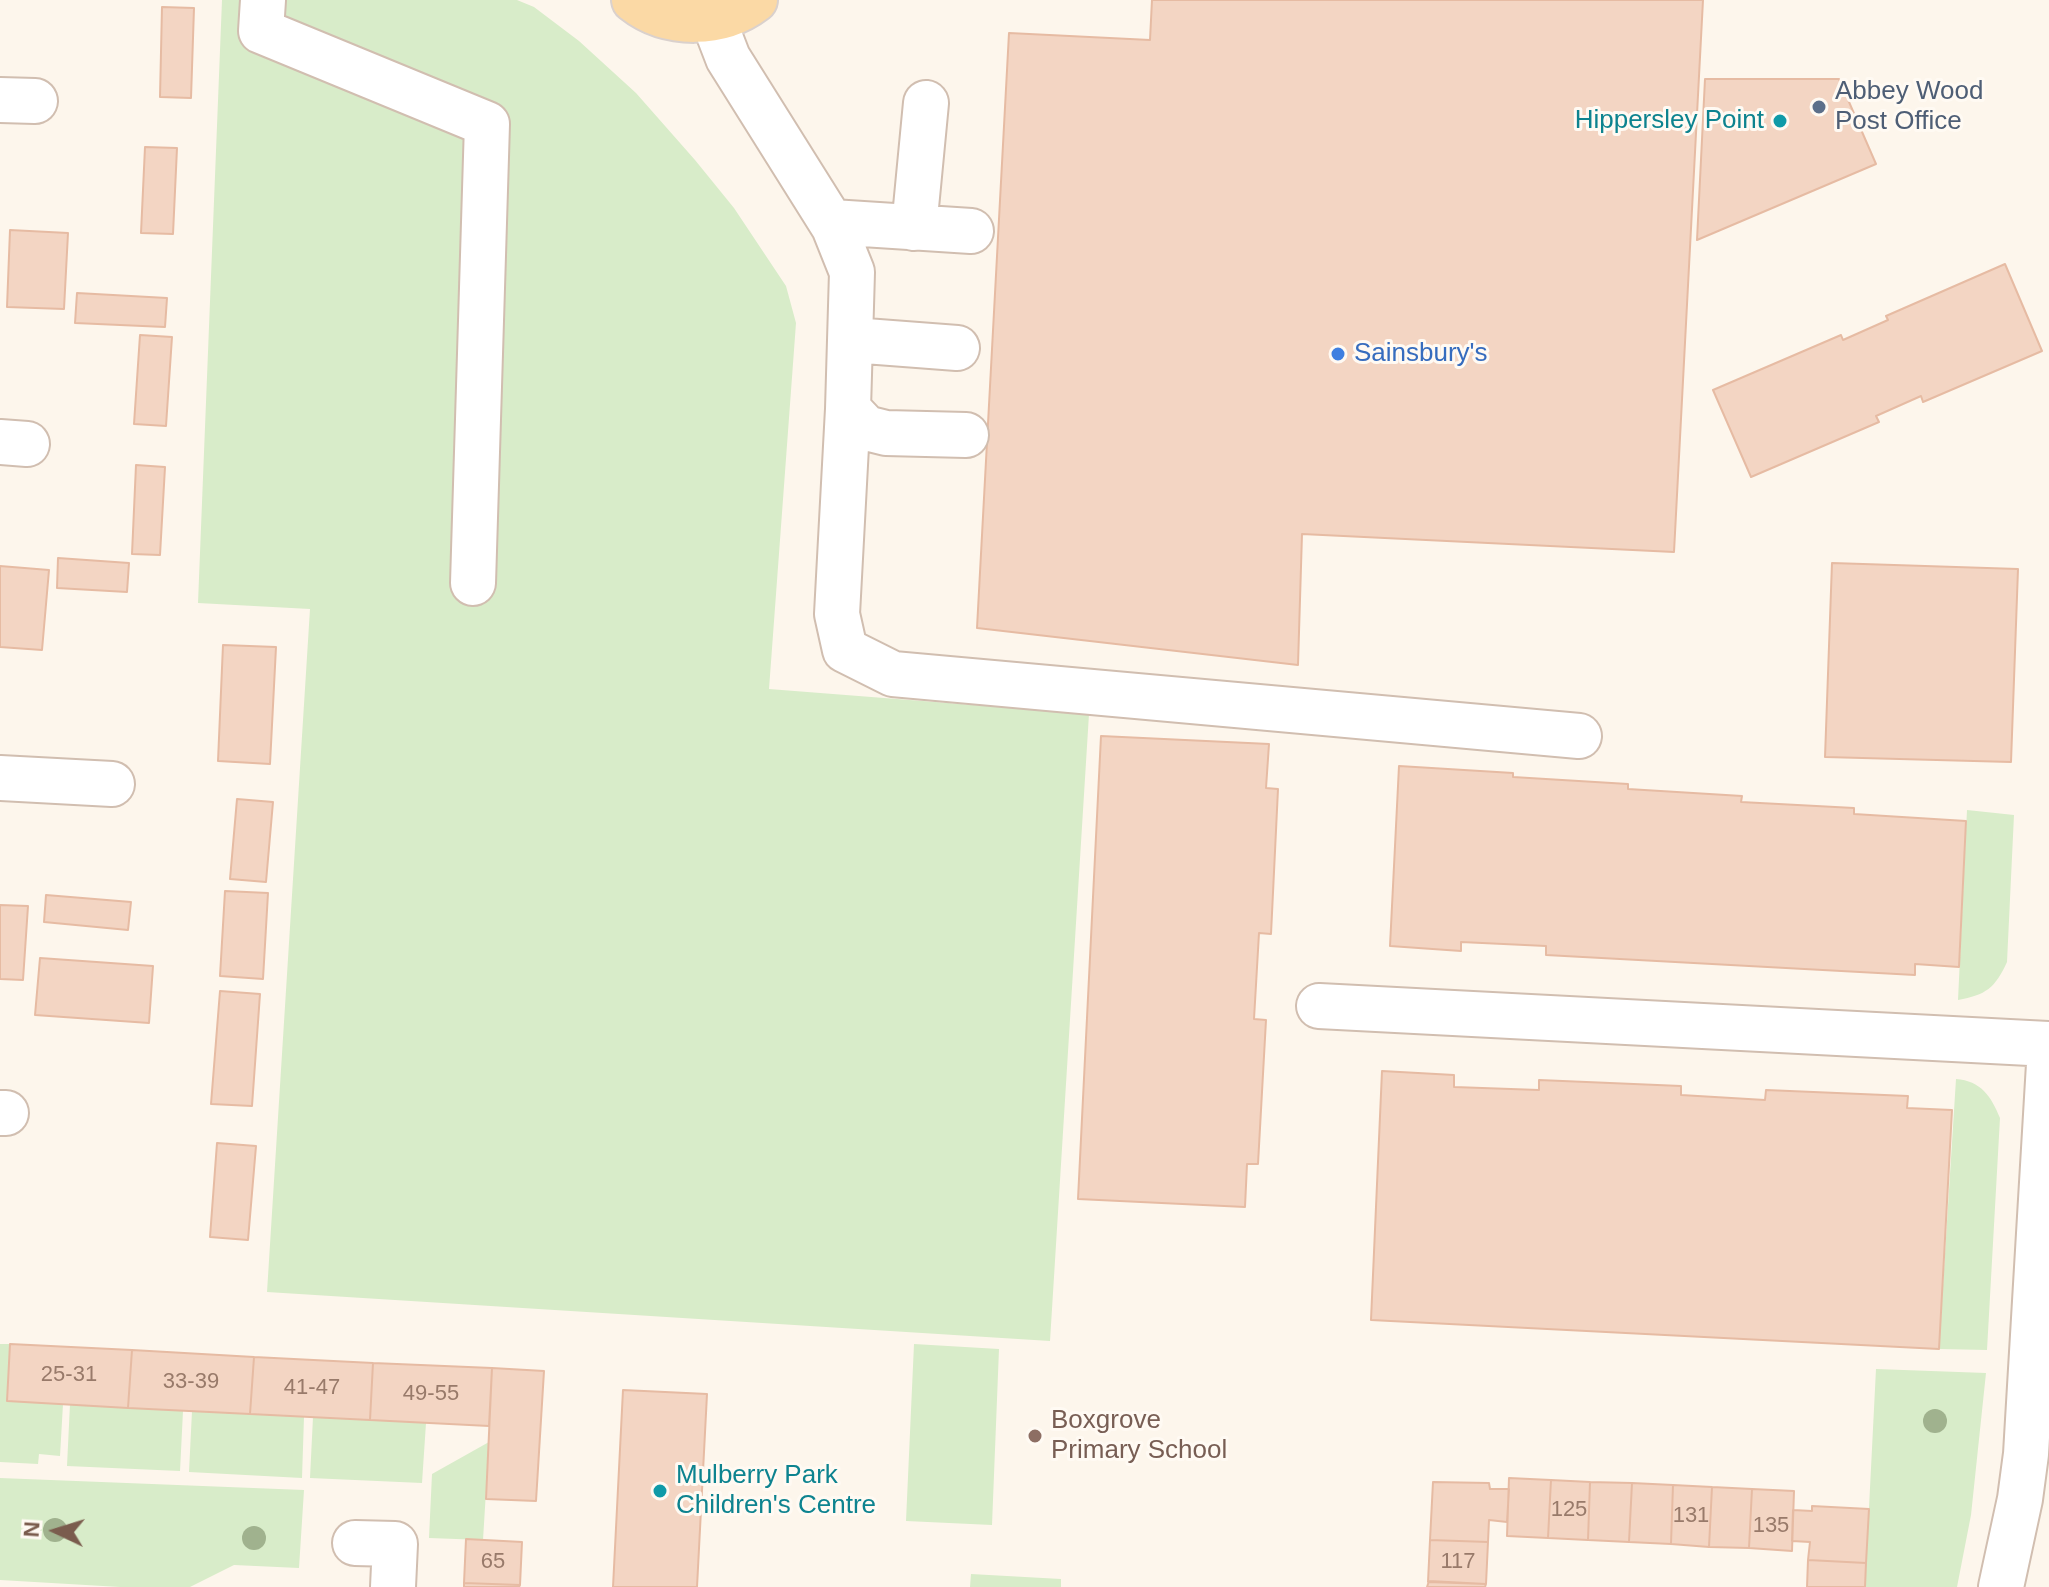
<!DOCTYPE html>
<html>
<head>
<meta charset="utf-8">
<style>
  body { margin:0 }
  #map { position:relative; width:2049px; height:1587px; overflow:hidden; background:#fdf6ec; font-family:Helvetica,sans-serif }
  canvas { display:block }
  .north { position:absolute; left:16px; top:1491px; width:80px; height:80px; -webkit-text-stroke:6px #fffaf3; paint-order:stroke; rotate:274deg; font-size:22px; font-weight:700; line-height:32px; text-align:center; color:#7a5c4d }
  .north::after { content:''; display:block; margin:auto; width:28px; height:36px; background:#7a5c4d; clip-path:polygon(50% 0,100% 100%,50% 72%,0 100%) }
</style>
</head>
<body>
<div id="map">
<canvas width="2049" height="1587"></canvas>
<div class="north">N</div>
</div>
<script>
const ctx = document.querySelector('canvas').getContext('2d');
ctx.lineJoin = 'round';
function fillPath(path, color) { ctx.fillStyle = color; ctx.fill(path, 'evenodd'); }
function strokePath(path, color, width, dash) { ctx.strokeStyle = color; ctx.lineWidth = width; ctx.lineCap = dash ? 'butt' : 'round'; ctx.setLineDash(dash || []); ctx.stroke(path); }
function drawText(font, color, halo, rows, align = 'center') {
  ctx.font = font + ' Helvetica,sans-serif'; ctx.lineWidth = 6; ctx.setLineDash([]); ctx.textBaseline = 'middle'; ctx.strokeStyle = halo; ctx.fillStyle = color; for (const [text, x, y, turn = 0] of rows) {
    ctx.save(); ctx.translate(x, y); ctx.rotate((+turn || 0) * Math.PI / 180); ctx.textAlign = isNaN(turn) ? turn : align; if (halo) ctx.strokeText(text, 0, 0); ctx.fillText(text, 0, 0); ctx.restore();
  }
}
const green = new Path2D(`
  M 222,0 L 517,0 L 534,7 L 579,41 L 636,93 L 695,160 L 734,208 L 786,286 L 796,323 L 769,689 L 1089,714 L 1050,1341 L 267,1292 L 310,609 L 198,603 Z
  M 1967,810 L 2014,815 L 2007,962 C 1995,988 1986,995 1958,1000 Z
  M 1956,1079 C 1981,1081 1991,1096 2000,1118 L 1987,1350 L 1939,1349 Z
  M 0,1344 L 10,1344 L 7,1401 L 63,1404 L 60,1456 L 39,1454 L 38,1464 L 0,1462 Z
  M 914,1344 L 999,1349 L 992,1525 L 906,1521 Z
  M 1876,1369 L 1986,1373 L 1971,1515 L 1957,1587 L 1865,1587 Z
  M 70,1404 L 183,1411 L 180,1471 L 67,1466 Z
  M 192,1411 L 304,1417 L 302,1478 L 189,1472 Z
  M 313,1417 L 426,1423 L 422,1483 L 310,1478 Z
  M 489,1442 L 483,1540 L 429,1538 L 432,1474 Z
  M 0,1478 L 304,1490 L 299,1568 L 234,1565 L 190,1587 L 120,1587 L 0,1580 Z
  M 971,1574 L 1061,1579 L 1061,1587 L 970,1587 Z`);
const building = new Path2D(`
  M 1152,0 L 1703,0 L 1674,552 L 1302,534 L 1298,665 L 977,628 L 1009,33 L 1150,40 Z
  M 162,7 L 194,8 L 191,98 L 160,97 Z
  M 1705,79 L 1839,79 L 1876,164 L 1697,240 Z
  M 145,147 L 177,148 L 173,234 L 141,233 Z
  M 10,230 L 68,233 L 64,309 L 7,307 Z
  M 2005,264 L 2042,351 L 1923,402 L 1921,396 L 1876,416 L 1879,422 L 1751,477 L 1713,390 L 1841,335 L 1843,340 L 1888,320 L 1886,316 Z
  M 77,293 L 167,298 L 165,327 L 75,323 Z
  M 140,335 L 172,337 L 166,426 L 134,424 Z
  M 136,465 L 165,467 L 160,555 L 132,554 Z
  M 58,558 L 129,563 L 127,592 L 57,588 Z
  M 1832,563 L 2018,569 L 2011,762 L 1825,757 Z
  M 0,566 L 49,570 L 42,650 L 0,647 Z
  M 223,645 L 276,647 L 270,764 L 218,761 Z
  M 1101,736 L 1269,744 L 1266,788 L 1278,789 L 1271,934 L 1259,933 L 1254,1019 L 1266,1020 L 1258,1164 L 1247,1164 L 1245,1207 L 1078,1199 Z
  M 1399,766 L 1513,773 L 1513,777 L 1628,784 L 1628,789 L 1742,796 L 1741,802 L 1854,808 L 1854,814 L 1966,821 L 1959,967 L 1915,964 L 1915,975 L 1546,955 L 1546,946 L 1461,942 L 1461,951 L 1390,946 Z
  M 237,799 L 273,802 L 266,882 L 230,879 Z
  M 225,891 L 268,893 L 263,979 L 220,976 Z
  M 46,895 L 131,902 L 128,930 L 44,922 Z
  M 0,905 L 28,906 L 23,980 L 0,979 Z
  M 40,958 L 153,966 L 149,1023 L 35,1015 Z
  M 220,991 L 260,994 L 252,1106 L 211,1104 Z
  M 1382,1071 L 1454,1075 L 1454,1087 L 1539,1090 L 1539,1080 L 1681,1086 L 1681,1095 L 1765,1100 L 1766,1090 L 1908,1096 L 1907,1108 L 1952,1110 L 1939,1349 L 1371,1320 Z
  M 217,1143 L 256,1146 L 248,1240 L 210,1237 Z
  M 10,1344 L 132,1350 L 128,1408 L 7,1401 Z
  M 132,1350 L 254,1357 L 250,1414 L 128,1408 Z
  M 254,1357 L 373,1363 L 370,1420 L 250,1414 Z
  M 373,1363 L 492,1368 L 489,1426 L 370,1420 Z
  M 492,1368 L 544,1371 L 536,1501 L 486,1499 Z
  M 623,1390 L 707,1394 L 697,1587 L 613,1587 Z
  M 1509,1478 L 1551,1480 L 1548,1538 L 1507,1536 Z
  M 1551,1480 L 1590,1482 L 1588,1540 L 1548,1538 Z
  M 1433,1482 L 1489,1483 L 1490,1489 L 1509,1489 L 1507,1522 L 1489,1520 L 1488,1542 L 1430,1540 Z
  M 1590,1482 L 1632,1483 L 1629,1542 L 1588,1540 Z
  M 1632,1483 L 1673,1485 L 1671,1544 L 1629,1542 Z
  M 1673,1485 L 1712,1487 L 1709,1547 L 1671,1544 Z
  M 1712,1487 L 1752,1489 L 1749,1548 L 1709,1547 Z
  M 1752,1489 L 1794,1491 L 1792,1551 L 1749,1548 Z
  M 1812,1506 L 1869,1509 L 1866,1563 L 1808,1560 L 1810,1542 L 1792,1541 L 1793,1510 L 1812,1511 Z
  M 466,1539 L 522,1542 L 520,1585 L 464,1583 Z
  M 1430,1540 L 1488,1542 L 1486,1584 L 1428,1582 Z
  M 1808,1560 L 1866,1563 L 1865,1587 L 1807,1587 Z
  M 1429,1581 L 1486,1584 L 1485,1587 L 1427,1587 Z
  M 464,1583 L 520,1585 L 519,1587 L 464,1587 Z`);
const minor = new Path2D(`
  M 263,0 L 261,31 L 487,124 L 473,583
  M 713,19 L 728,58 L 834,227 L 852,272 L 848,409 L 866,428 L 886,433 L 966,435
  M 0,100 L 35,101
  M 832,222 L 971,231
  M 914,228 L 926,103
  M 852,340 L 957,348
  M 848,409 L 837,614 L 845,650 L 893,674 L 1579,736
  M 0,442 L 27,444
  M 0,778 L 112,784
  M 1319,1006 L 2049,1044
  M 0,1113 L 6,1113
  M 355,1543 L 395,1544 L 393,1587
  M 2001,1587 L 2020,1499 L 2026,1454 L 2049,1064`);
const major = new Path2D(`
  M 634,0 C 668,27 721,26 755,0`);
const trees = [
  [1935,1421],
  [55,1530],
  [254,1538]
];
const markers = [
  [1819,107,8,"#5c6f8a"],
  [1780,121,8,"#0f9aa8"],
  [1338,354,8,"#3f7fe0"],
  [1035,1436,8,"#8d6e63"],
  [660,1491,8,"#0f9aa8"]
];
const numberNames = [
  ["25-31",69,1375],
  ["33-39",191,1382],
  ["41-47",312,1388],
  ["49-55",431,1394],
  ["125",1569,1510],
  ["131",1691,1516],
  ["135",1771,1526],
  ["65",493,1562],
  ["117",1458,1562]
];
const serviceNames = [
  ["Abbey Wood",1835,92],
  ["Post Office",1835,122]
];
const cultureNames = [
  ["Hippersley Point",1764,121],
  ["Mulberry Park",676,1476,"left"],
  ["Children's Centre",676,1506,"left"]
];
const shopNames = [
  ["Sainsbury's",1354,354]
];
const educationNames = [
  ["Boxgrove",1051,1421],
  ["Primary School",1051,1451]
];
fillPath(green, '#d8ecc9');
fillPath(building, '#f3d5c3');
strokePath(building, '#e6bba3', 2);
strokePath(minor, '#d1beb0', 48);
strokePath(major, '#dad1cd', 48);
strokePath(minor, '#fff', 44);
strokePath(major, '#fbd9a5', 44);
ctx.fillStyle = '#a0b28e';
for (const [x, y] of trees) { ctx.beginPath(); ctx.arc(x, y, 12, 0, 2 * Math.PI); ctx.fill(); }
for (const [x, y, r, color] of markers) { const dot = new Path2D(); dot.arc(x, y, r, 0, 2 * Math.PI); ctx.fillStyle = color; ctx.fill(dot); strokePath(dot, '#fffaf3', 3); }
drawText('22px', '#987a6a', null, numberNames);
drawText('26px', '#4e5e75', '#fffaf3', serviceNames, 'left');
drawText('26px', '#0d838f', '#fffaf3', cultureNames, 'right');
drawText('26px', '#366cbe', '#fffaf3', shopNames, 'left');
drawText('26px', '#785e54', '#fffaf3', educationNames, 'left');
</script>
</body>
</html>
